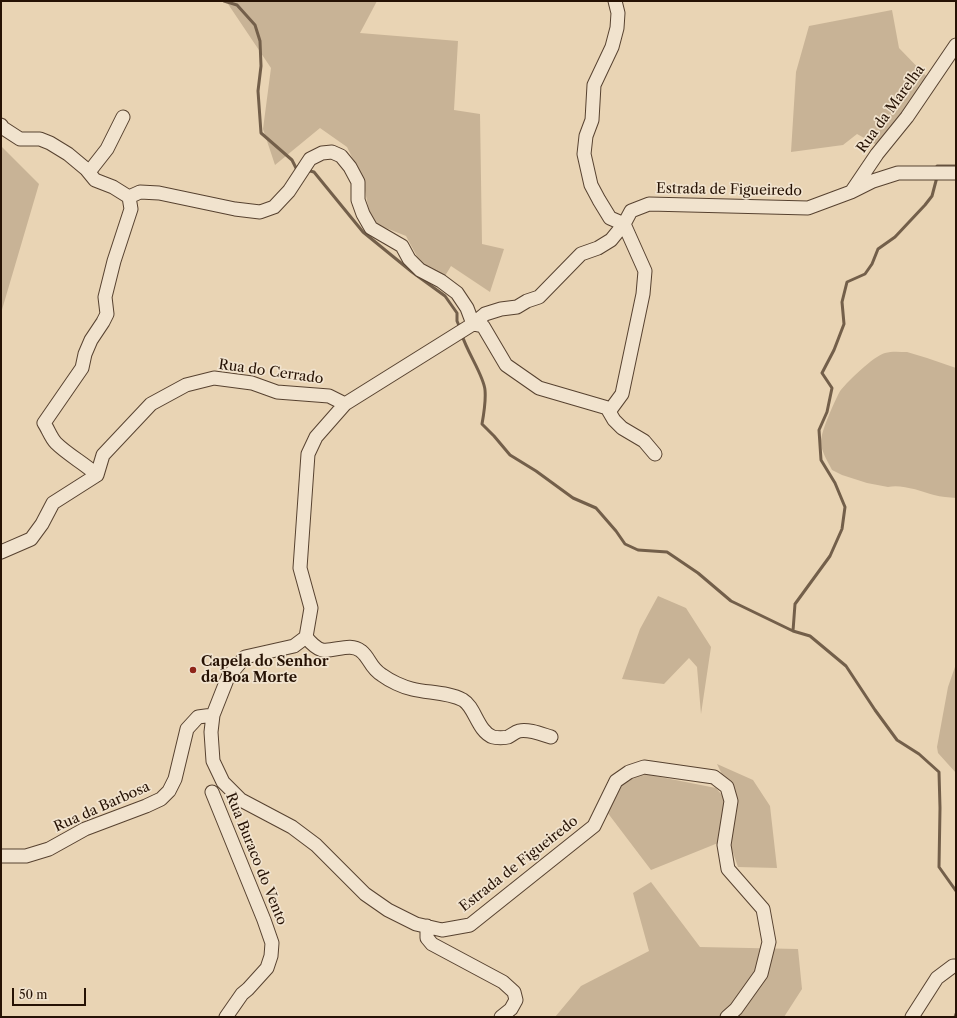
<!DOCTYPE html>
<html>
<head>
<meta charset="utf-8">
<style>
  body { margin:0 }
  #map { position:relative; width:957px; height:1018px; overflow:hidden; background:#e9d4b4; font-family:"Libre Caslon Text",serif }
  canvas { display:block }
  .frame { position:absolute; inset:0; border:2px solid #261204; pointer-events:none }
  .scale { position:absolute; left:12px; top:988px; width:74px; height:18px; box-sizing:border-box; border:2px solid #261204; border-top:0; padding-left:5px; font-size:12px; line-height:14px; white-space:nowrap; color:#261204; -webkit-text-stroke:3px #f1e3ce; paint-order:stroke }
</style>
</head>
<body>
<div id="map">
<canvas width="957" height="1018"></canvas>
<div class="frame"></div>
<div class="scale">50 m</div>
</div>
<script>
const ctx = document.querySelector('canvas').getContext('2d');
ctx.lineJoin = 'round';
function fillPath(path, color) { ctx.fillStyle = color; ctx.fill(path, 'evenodd'); }
function strokePath(path, color, width, dash) { ctx.strokeStyle = color; ctx.lineWidth = width; ctx.lineCap = dash ? 'butt' : 'round'; ctx.setLineDash(dash || []); ctx.stroke(path); }
function drawText(font, color, halo, rows, align = 'center') {
  ctx.font = font + ' "Libre Caslon Text",serif'; ctx.lineWidth = 3.5; ctx.setLineDash([]); ctx.textBaseline = 'middle'; ctx.strokeStyle = halo; ctx.fillStyle = color; for (const [text, x, y, turn = 0] of rows) {
    ctx.save(); ctx.translate(x, y); ctx.rotate((+turn || 0) * Math.PI / 180); ctx.textAlign = isNaN(turn) ? turn : align; if (halo) ctx.strokeText(text, 0, 0); ctx.fillText(text, 0, 0); ctx.restore();
  }
}
const green = new Path2D(`
  M 226,1 L 377,1 L 360,33 L 458,41 L 454,110 L 480,114 L 482,244 L 504,249 L 490,292 L 451,266 L 445,276 L 420,262 L 406,236 L 371,222 L 363,180 L 347,147 L 320,128 L 275,165 L 263,129 L 271,68 Z
  M 892,10 L 899,48 L 928,78 L 890,130 L 877,145 L 857,134 L 843,145 L 791,152 L 796,72 L 809,26 Z
  M 1,146 L 39,184 L 1,313 Z
  M 907,352 L 927,358 L 956,368 L 956,498 C 949,497 941,497 934,495 C 920,491 902,484 888,487 L 867,483 L 842,475 L 832,470 C 828,462 821,451 821,442 C 821,431 834,403 839,393 C 844,384 875,355 885,353 C 892,351 900,352 907,352 Z
  M 658,596 L 686,608 L 711,647 L 701,714 L 697,667 L 689,658 L 664,684 L 622,679 L 640,629 Z
  M 956,664 L 956,773 L 938,753 L 937,747 L 948,687 Z
  M 717,764 L 753,780 L 770,806 L 777,868 L 738,867 L 730,844 L 736,803 Z
  M 640,773 L 716,788 L 727,801 L 718,843 L 651,870 L 607,812 L 625,779 Z
  M 651,882 L 700,947 L 798,949 L 802,989 L 784,1017 L 555,1017 L 581,986 L 649,951 L 633,893 Z`);
const stream = new Path2D(`
  M 224,1 L 237,5 L 255,25 L 260,41 L 261,66 L 258,91 L 261,133 L 292,160 L 296,168 L 299,169
  M 937,169 L 937,166 L 956,166
  M 306,170 L 314,172 L 363,232 L 412,272 L 445,296 L 457,313 L 457,321 L 460,328
  M 462,335 C 467,352 484,376 485,390 C 486,401 484,413 482,424 L 494,436 L 510,455 L 536,471 L 573,498 L 596,508 L 616,531 L 625,544 L 638,550 L 667,552 L 698,573 L 731,601 L 793,631 L 810,636 L 846,666 L 875,710 L 897,740 L 919,754 L 939,772 L 940,808 L 939,867 L 956,891
  M 793,631 L 795,604 L 830,556 L 842,529 L 845,507 L 835,483 L 821,460 L 819,430 L 827,412 L 832,388 L 822,373 L 834,350 L 844,324 L 842,302 L 847,282 L 865,274 L 872,264 L 878,249 L 895,237 L 925,205 L 932,196 L 937,177
  M 955,1017 L 956,1014`);
const minor = new Path2D(`
  M 1,125 L 3,128 L 20,139 L 40,139 L 50,143 L 68,154 L 86,169 L 95,180 L 113,187 L 129,197 L 131,209 L 114,261 L 105,297 L 107,314 L 103,322 L 91,340 L 85,354 L 82,368 L 44,423 C 48,429 51,438 56,443 C 68,455 84,463 97,475
  M 89,172 L 107,149 L 123,117
  M 852,191 L 877,154 L 907,117 L 956,45
  M 129,197 L 140,192 L 159,193 L 235,209 L 260,212 L 274,207 L 289,191 L 310,159 L 322,153 L 332,152 L 341,156 L 350,167 L 358,182 L 358,200 L 363,214 L 371,228 L 402,246 L 409,259 L 420,270 L 441,281 L 457,293 L 467,308 L 473,324 L 485,314 L 501,309 L 517,307 L 527,301 L 539,297 L 581,254 L 598,248 L 611,240 L 624,224 L 610,218 L 599,200 L 591,185 L 584,154 L 586,136 L 592,120 L 594,85 L 612,47 L 617,28 L 618,13 L 615,1
  M 607,408 L 614,420 L 622,428 L 644,441 L 655,454
  M 1,552 L 31,539 L 42,524 L 53,503 L 97,475 L 103,455 L 151,404 L 186,385 L 214,378 L 252,383 L 277,392 L 329,396 L 345,404
  M 306,637 C 310,642 315,648 322,650 C 335,652 350,642 361,651 C 370,658 370,668 382,675 C 390,681 403,687 412,689 C 428,693 448,692 463,700 C 475,707 478,732 493,737 C 496,738 505,738 508,737 C 512,735 515,732 519,731 C 529,729 541,734 551,737
  M 212,792 L 264,920 L 272,943 L 271,956 L 267,968 L 248,989 L 242,994 L 226,1017
  M 1,856 L 26,856 L 49,849 L 85,829 L 146,806 L 161,799 L 169,791 L 175,779 L 187,729 L 198,717 L 213,715
  M 427,926 L 427,938 L 432,944 L 503,982 L 514,992 L 516,1000 L 511,1009 L 501,1017
  M 727,1017 L 736,1009 L 761,974 L 769,942 L 763,909 L 728,869 L 724,845 L 731,801 L 727,787 L 714,777 L 644,767 L 629,772 L 616,781 L 594,826 L 470,925 L 442,930 L 416,924 L 388,910 L 365,894 L 316,845 L 292,827 L 241,800 L 223,782 L 213,761 L 211,732 L 213,715 L 228,677 L 245,657 L 294,646 L 306,637 L 311,608 L 300,568 L 308,454 L 316,437 L 345,404 L 473,324 L 483,326 L 506,365 L 539,388 L 611,409 L 622,394 L 643,294 L 645,271 L 624,224 L 631,211 L 649,204 L 808,208 L 851,192 L 873,181 L 898,173 L 956,173
  M 912,1017 L 937,978 L 953,966 L 956,966`);
const markers = [
  [193,670,4,"#8f2418"]
];
const streetNames = [
  ["Rua da Marelha",891,109,-54],
  ["Estrada de Figueiredo",729,190,1],
  ["Rua do Cerrado",271,372,8],
  ["Rua da Barbosa",102,807,-24],
  ["Rua Buraco do Vento",256,859,68],
  ["Estrada de Figueiredo",519,864,-38]
];
const poiNames = [
  ["Capela do Senhor",201,662],
  ["da Boa Morte",201,678]
];
fillPath(green, '#c8b396');
strokePath(stream, '#735f4a', 3);
strokePath(minor, '#574230', 15);
strokePath(minor, '#f1e3ce', 13);
for (const [x, y, r, color] of markers) { const dot = new Path2D(); dot.arc(x, y, r, 0, 2 * Math.PI); ctx.fillStyle = color; ctx.fill(dot); strokePath(dot, '#f1e3ce', 1.5); }
drawText('14px', '#261204', '#f1e3ce', streetNames);
drawText('bold 14px', '#261204', '#f1e3ce', poiNames, 'left');
</script>
</body>
</html>
